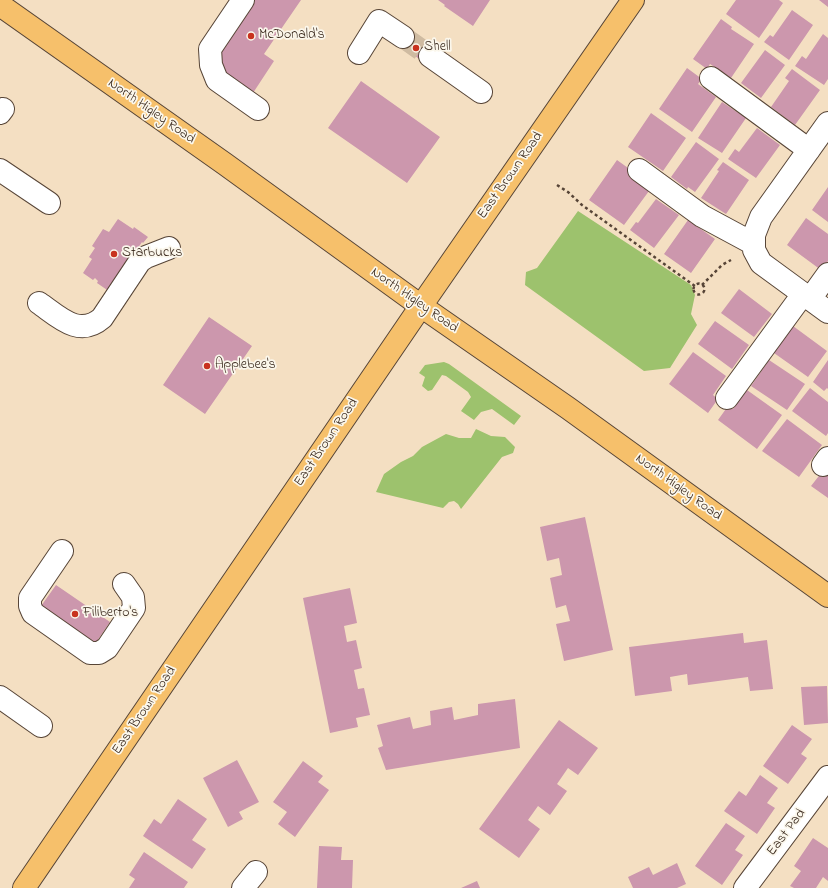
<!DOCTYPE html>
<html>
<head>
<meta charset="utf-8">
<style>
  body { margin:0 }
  canvas { display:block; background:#f4dfc2 }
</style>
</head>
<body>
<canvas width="828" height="888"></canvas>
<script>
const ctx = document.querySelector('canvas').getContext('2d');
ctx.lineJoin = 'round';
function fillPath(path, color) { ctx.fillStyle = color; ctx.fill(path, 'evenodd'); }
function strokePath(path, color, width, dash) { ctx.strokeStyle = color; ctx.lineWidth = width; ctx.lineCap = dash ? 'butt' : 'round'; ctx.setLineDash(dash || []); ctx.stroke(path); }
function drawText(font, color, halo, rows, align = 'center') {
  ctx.font = font + ' "Indie Flower",sans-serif'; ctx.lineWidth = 3.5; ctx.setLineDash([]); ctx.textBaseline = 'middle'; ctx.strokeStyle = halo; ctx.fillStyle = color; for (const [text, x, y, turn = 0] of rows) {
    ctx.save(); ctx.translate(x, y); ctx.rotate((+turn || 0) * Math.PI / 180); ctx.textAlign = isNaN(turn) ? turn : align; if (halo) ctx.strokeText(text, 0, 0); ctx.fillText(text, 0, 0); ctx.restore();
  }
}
const green = new Path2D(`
  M 578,211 L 691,285 L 695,295 L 691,314 L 697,325 L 670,368 L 644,371 L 525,285 L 526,272 L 537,268 Z
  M 444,362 L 449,364 L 521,416 L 514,425 L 492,409 L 481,412 L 474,420 L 461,411 L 471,397 L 468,392 L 446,376 L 442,375 L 432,390 L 428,391 L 422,386 L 425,377 L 419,373 L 425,365 Z
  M 476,429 L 491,436 L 505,437 L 515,447 L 513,453 L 502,457 L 461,509 L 458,504 L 454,501 L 449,502 L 443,508 L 376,492 L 384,474 L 401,462 L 413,456 L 422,447 L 446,434 L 459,438 L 471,438 Z`);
const building = new Path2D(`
  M 244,0 L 301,0 L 264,54 L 274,61 L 253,93 L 227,75 L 228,74 L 222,70 L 218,49 Z
  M 438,0 L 490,0 L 473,26 L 444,6 L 445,5 Z
  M 736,0 L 779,0 L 783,3 L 759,38 L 726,14 Z
  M 819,0 L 828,0 L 828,7 Z
  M 792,10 L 813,25 L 789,60 L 764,42 L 770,35 L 773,37 Z
  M 721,19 L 732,27 L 731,29 L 754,44 L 731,78 L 710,64 L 707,69 L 693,59 Z
  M 406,32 L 434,51 L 425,63 L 398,44 Z
  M 823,34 L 828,38 L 828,79 L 824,85 L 795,66 L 802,56 L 806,59 Z
  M 765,50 L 785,65 L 761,98 L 741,83 Z
  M 687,68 L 702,79 L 698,84 L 716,97 L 692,132 L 659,109 Z
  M 792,69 L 820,90 L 795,125 L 771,107 L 789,81 L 785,78 Z
  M 361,81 L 440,137 L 407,183 L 328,128 Z
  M 722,102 L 746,118 L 722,153 L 698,138 Z
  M 651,113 L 686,138 L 663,171 L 628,147 Z
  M 757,128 L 780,145 L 756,178 L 728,159 L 735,149 L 739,152 Z
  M 696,142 L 719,159 L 695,192 L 688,187 L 687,189 L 671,177 Z
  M 617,160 L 635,173 L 631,178 L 649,191 L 624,225 L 589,200 Z
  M 723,162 L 749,180 L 726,214 L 701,198 L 719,171 L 717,170 Z
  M 828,187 L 828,222 L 812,210 Z
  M 656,199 L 679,215 L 654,248 L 630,230 L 636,222 L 638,223 Z
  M 806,218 L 828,234 L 828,261 L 821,270 L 787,245 Z
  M 118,219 L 133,229 L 134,227 L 148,237 L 143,243 L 142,242 L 127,264 L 113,294 L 97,283 L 98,281 L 95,278 L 93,280 L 83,273 L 92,259 L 89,257 L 95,248 L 92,246 L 103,229 L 109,232 Z
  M 688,220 L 715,239 L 691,273 L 664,254 Z
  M 739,289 L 772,314 L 754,337 L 721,313 Z
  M 209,317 L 252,346 L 205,414 L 163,385 Z
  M 715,321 L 749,345 L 732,369 L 698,344 Z
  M 793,326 L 827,351 L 808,377 L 774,353 Z
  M 693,352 L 726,376 L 713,395 L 718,399 L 708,413 L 669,384 Z
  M 769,360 L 805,384 L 787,410 L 751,386 Z
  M 828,360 L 828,389 L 827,388 L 824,391 L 813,382 Z
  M 810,388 L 828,402 L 828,433 L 826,436 L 792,411 Z
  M 747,390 L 782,415 L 757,449 L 718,420 L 728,406 L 733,409 Z
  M 787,419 L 822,445 L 799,477 L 762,451 Z
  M 822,472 L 828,476 L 828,498 L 811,486 Z
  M 585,517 L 613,650 L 564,661 L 556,624 L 570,621 L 566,605 L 556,608 L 550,578 L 562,575 L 559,558 L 547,561 L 540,527 Z
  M 56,585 L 110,622 L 95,644 L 41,606 Z
  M 350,588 L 357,623 L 344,626 L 347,642 L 356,640 L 362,668 L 354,670 L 358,689 L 364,688 L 370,715 L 356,718 L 358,727 L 330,733 L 303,598 Z
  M 743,633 L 744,643 L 767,640 L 773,689 L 750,691 L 748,677 L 688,685 L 687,674 L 670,677 L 672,691 L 635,696 L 629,647 Z
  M 827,686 L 828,723 L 804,725 L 801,687 Z
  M 515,699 L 520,748 L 386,770 L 378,748 L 383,746 L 377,725 L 410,717 L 413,729 L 431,725 L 430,711 L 452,707 L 454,720 L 478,715 L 478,704 Z
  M 559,720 L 598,748 L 578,775 L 568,768 L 557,784 L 567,791 L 550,815 L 538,806 L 528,820 L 540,829 L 519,858 L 479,829 Z
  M 792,725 L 812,739 L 801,754 L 807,758 L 788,784 L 763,766 Z
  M 237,760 L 259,802 L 239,812 L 243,819 L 228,827 L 203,778 Z
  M 303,761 L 323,776 L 318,782 L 329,790 L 295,837 L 278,824 L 287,812 L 273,802 Z
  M 760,775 L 778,788 L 767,803 L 775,808 L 757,834 L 724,811 L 739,791 L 746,796 Z
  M 178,799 L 207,819 L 192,840 L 206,849 L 192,869 L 143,836 L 154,819 L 161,824 Z
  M 726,823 L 745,836 L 735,850 L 743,855 L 722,885 L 695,866 Z
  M 813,838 L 828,848 L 828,881 L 823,877 L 816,888 L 794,888 L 790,886 L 801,871 L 794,866 Z
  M 319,846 L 342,847 L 341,860 L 353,860 L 352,888 L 317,888 Z
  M 144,852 L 188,882 L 184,888 L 129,888 L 135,879 L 129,875 Z
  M 677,863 L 686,884 L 677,888 L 633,888 L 628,877 L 649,867 L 653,875 Z
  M 477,881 L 480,888 L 461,888 Z`);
const minorTunnel = new Path2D(`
  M 403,37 L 430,56`);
const path = new Path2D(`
  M 557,185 L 568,192 L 582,205 L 695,286
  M693.5 289a5.5 5.5 0 1 1 11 0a5.5 5.5 0 1 1-11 0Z
  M 702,285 L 722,265 L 731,260`);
const minor = new Path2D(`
  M 243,0 L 210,49 L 211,65 L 217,80 L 258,109
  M 359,53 L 379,21 L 403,37
  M 430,56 L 481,92
  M 711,78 L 809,150
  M 0,113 L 3,109
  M 828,123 L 761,217 L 754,235 L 754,250 L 761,263 L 828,312
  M 0,170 L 49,203
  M 639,170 L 702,216 L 754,244
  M 810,299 L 828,274
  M 39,303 C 59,317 79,338 102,318 L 140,261 L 146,257 L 169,248
  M 727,398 L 803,294
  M 823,465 L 828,458
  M 62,551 L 30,598 L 30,606 L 33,613 L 90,653 L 99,653 L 107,648 L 134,608 L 133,597 L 124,584
  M 0,697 L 41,726
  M 243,888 L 256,872
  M 745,888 L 828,777`);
const major = new Path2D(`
  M 0,5 L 225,164 L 421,306 L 568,408 L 828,596
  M 24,888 L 421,306 L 633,0`);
const markers = [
  [251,36,4,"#c8321e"],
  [416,48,4,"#c8321e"],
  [114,254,4,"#c8321e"],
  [207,366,4,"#c8321e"],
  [75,614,4,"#c8321e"]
];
const poiNames = [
  ["McDonald's",259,36],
  ["Shell",424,48],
  ["Starbucks",122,254],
  ["Applebee's",215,366],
  ["Filiberto's",83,614]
];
const streetNames = [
  ["North Higley Road",151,112,35],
  ["East Brown Road",511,176,-55],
  ["North Higley Road",414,301,35],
  ["East Brown Road",327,443,-56],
  ["North Higley Road",678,488,36],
  ["East Brown Road",145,711,-56],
  ["East Pad",787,833,-53]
];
fillPath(green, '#9dc26d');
fillPath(building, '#cc97ad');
strokePath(minorTunnel, '#cfbba1', 22, [22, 11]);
strokePath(minor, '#574537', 24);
strokePath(major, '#574537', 24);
strokePath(path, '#574537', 2.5, [3, 3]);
strokePath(minor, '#fff', 22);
strokePath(major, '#f6c06b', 22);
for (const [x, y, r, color] of markers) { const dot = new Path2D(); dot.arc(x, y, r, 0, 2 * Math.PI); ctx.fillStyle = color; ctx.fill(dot); strokePath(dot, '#fbf7ec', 1.5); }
drawText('14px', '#3b2a1e', '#fbf7ec', poiNames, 'left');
drawText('14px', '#3b2a1e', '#fbf7ec', streetNames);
</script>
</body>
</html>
